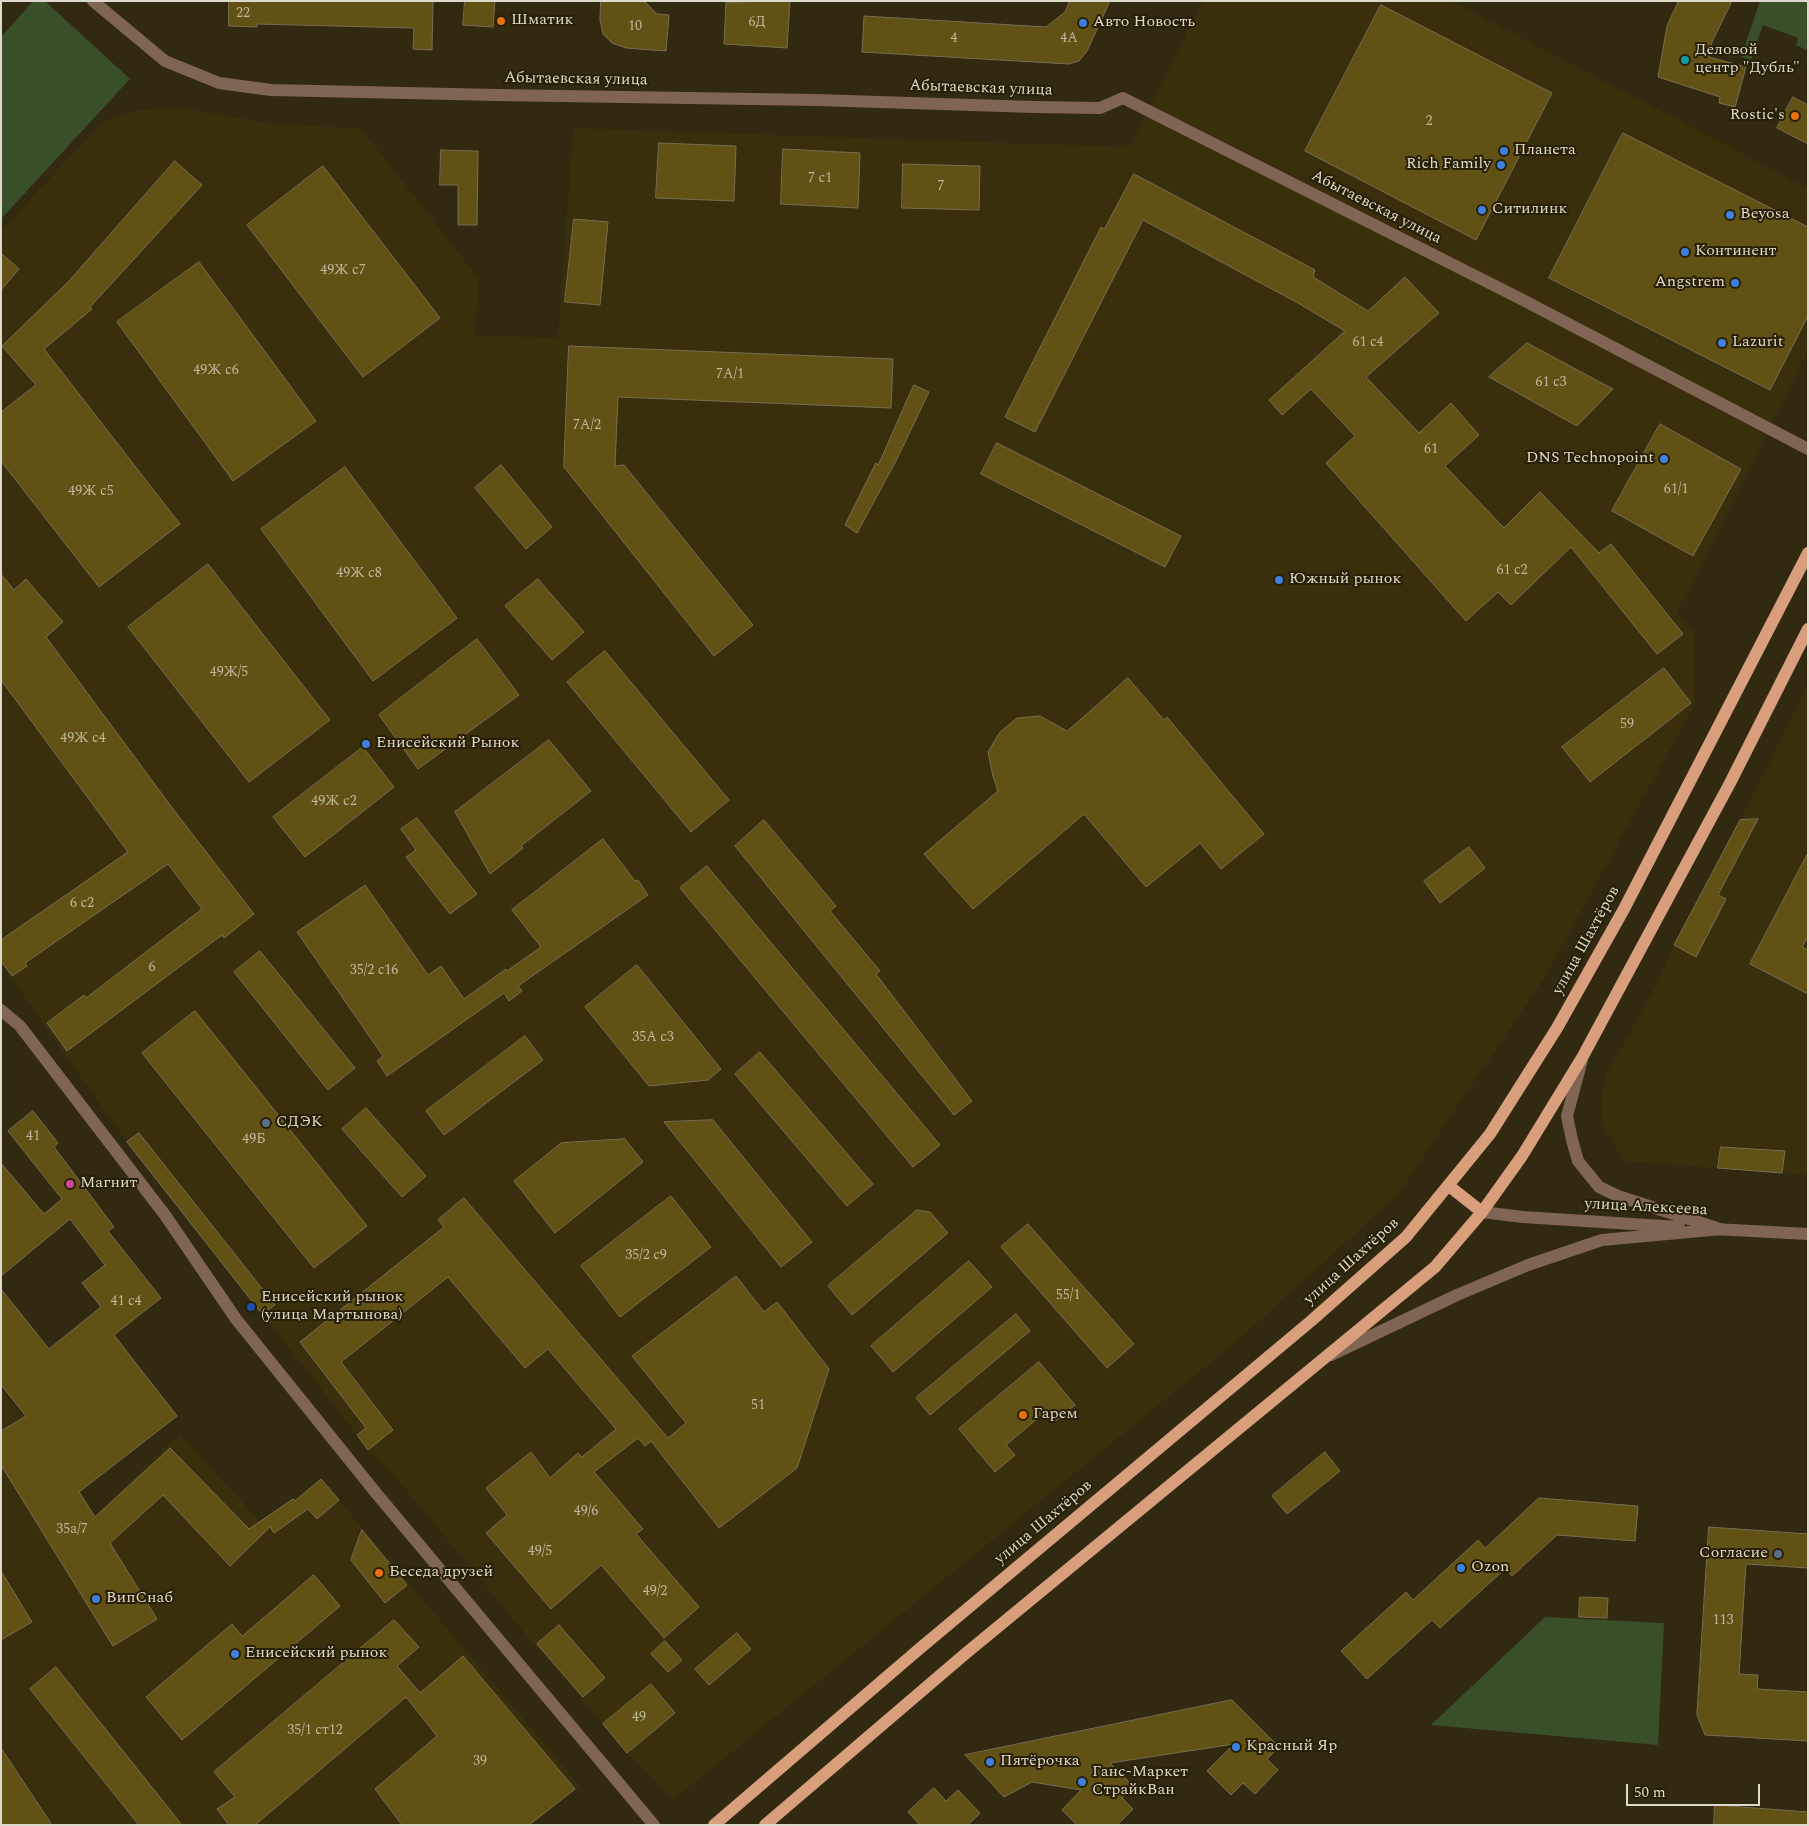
<!DOCTYPE html>
<html>
<head>
<meta charset="utf-8">
<style>
  body { margin:0 }
  #map { position:relative; width:1809px; height:1826px; overflow:hidden; background:#312910; font-family:Spectral,serif }
  canvas { display:block }
  .frame { position:absolute; inset:0; border:2px solid #dedacb; pointer-events:none }
  .scale { position:absolute; left:1626px; top:1784px; width:134px; height:22px; box-sizing:border-box; border:2px solid #dedacb; border-top:0; padding-left:6px; font-size:15px; line-height:18px; white-space:nowrap; color:#dedacb; -webkit-text-stroke:4px #271f06; paint-order:stroke }
</style>
</head>
<body>
<div id="map">
<canvas width="1809" height="1826"></canvas>
<div class="frame"></div>
<div class="scale">50 m</div>
</div>
<script>
const ctx = document.querySelector('canvas').getContext('2d');
ctx.lineJoin = 'round';
function fillPath(path, color) { ctx.fillStyle = color; ctx.fill(path, 'evenodd'); }
function strokePath(path, color, width, dash) { ctx.strokeStyle = color; ctx.lineWidth = width; ctx.lineCap = dash ? 'butt' : 'round'; ctx.setLineDash(dash || []); ctx.stroke(path); }
function drawText(font, color, halo, rows, align = 'center') {
  ctx.font = font + ' Spectral,serif'; ctx.lineWidth = 4; ctx.setLineDash([]); ctx.textBaseline = 'middle'; ctx.strokeStyle = halo; ctx.fillStyle = color; for (const [text, x, y, turn = 0] of rows) {
    ctx.save(); ctx.translate(x, y); ctx.rotate((+turn || 0) * Math.PI / 180); ctx.textAlign = isNaN(turn) ? turn : align; if (halo) ctx.strokeText(text, 0, 0); ctx.fillText(text, 0, 0); ctx.restore();
  }
}
const built = new Path2D(`
  M 1203,1 L 1452,1 L 1808,188 L 1808,351 L 1677,612 L 1695,633 L 1695,704 L 1546,975 L 1399,1194 L 1235,1343 L 673,1800 L 627,1753 L 532,1642 L 397,1479 L 369,1450 L 127,1142 L 67,1058 L 1,963 L 1,231 L 101,123 L 132,111 L 177,107 L 274,124 L 361,128 L 479,279 L 475,335 L 558,338 L 573,128 L 1129,147 Z
  M 1808,684 L 1808,1175 L 1623,1161 L 1602,1123 L 1602,1096 L 1605,1077 L 1659,979 L 1674,945 L 1753,795 Z
  M 1,1389 L 22,1415 L 31,1410 L 95,1515 L 180,1434 L 260,1521 L 321,1479 L 580,1786 L 532,1825 L 9,1825 L 1,1813 Z`);
const green = new Path2D(`
  M 33,1 L 45,1 L 130,79 L 1,219 L 1,37 Z
  M 1760,1 L 1808,1 L 1808,51 L 1796,45 L 1798,38 L 1763,25 L 1751,60 L 1741,57 Z
  M 1545,1617 L 1664,1623 L 1658,1745 L 1431,1725 Z`);
const building = new Path2D(`
  M 229,1 L 433,1 L 432,50 L 413,49 L 414,28 L 257,24 L 257,27 L 229,26 Z
  M 465,1 L 495,1 L 493,27 L 463,25 Z
  M 601,1 L 644,1 L 657,14 L 669,15 L 666,51 L 626,48 L 612,43 L 603,34 L 600,20 Z
  M 744,1 L 790,1 L 787,48 L 724,44 L 726,2 L 744,3 Z
  M 1070,1 L 1110,1 L 1087,51 L 1079,61 L 1069,64 L 862,52 L 864,16 L 1046,27 L 1065,12 Z
  M 1679,1 L 1732,1 L 1712,42 L 1709,57 L 1746,67 L 1735,107 L 1719,103 L 1720,97 L 1658,77 L 1667,26 Z
  M 1381,5 L 1552,93 L 1476,240 L 1305,151 Z
  M 1793,97 L 1808,105 L 1808,144 L 1777,128 Z
  M 1623,133 L 1808,227 L 1808,316 L 1770,390 L 1549,278 Z
  M 659,143 L 736,146 L 734,201 L 656,198 Z
  M 783,149 L 860,153 L 858,208 L 781,204 Z
  M 441,150 L 478,151 L 477,225 L 458,225 L 458,185 L 440,185 Z
  M 175,161 L 202,185 L 90,307 L 92,309 L 44,349 L 180,524 L 99,587 L 1,461 L 1,412 L 36,385 L 2,346 L 68,282 Z
  M 903,164 L 980,166 L 979,210 L 902,208 Z
  M 323,166 L 440,318 L 363,377 L 247,225 Z
  M 1134,174 L 1315,270 L 1313,277 L 1368,311 L 1405,277 L 1439,313 L 1366,377 L 1419,433 L 1451,403 L 1479,435 L 1445,466 L 1504,528 L 1540,492 L 1599,553 L 1611,544 L 1683,634 L 1657,654 L 1571,547 L 1511,605 L 1498,592 L 1466,621 L 1326,463 L 1355,436 L 1311,389 L 1282,415 L 1269,400 L 1345,331 L 1298,303 L 1143,220 L 1035,432 L 1005,417 L 1101,227 L 1104,229 Z
  M 574,219 L 608,222 L 600,305 L 565,302 Z
  M 1,253 L 19,269 L 1,290 Z
  M 199,262 L 316,421 L 233,481 L 117,322 Z
  M 1527,343 L 1613,389 L 1577,426 L 1489,377 Z
  M 569,346 L 893,359 L 891,408 L 618,397 L 615,466 L 624,465 L 753,625 L 714,656 L 564,467 Z
  M 914,385 L 929,392 L 897,459 L 857,533 L 845,525 L 876,463 L 878,465 Z
  M 1660,424 L 1741,469 L 1693,556 L 1612,511 Z
  M 997,443 L 1181,536 L 1165,567 L 981,474 Z
  M 501,465 L 552,527 L 526,549 L 475,488 Z
  M 345,467 L 457,618 L 373,681 L 261,529 Z
  M 208,564 L 330,720 L 249,782 L 128,627 Z
  M 1,574 L 14,590 L 26,579 L 63,622 L 46,637 L 173,809 L 254,914 L 224,938 L 222,935 L 67,1051 L 47,1023 L 84,995 L 86,998 L 202,909 L 168,864 L 25,963 L 27,966 L 12,976 L 1,961 L 1,940 L 128,852 L 1,680 Z
  M 538,579 L 584,632 L 552,660 L 505,606 Z
  M 477,639 L 519,695 L 418,769 L 379,715 Z
  M 605,651 L 729,800 L 691,832 L 567,682 Z
  M 1664,668 L 1691,703 L 1590,782 L 1562,747 Z
  M 1128,678 L 1164,720 L 1167,717 L 1264,834 L 1221,869 L 1200,843 L 1146,887 L 1084,814 L 973,909 L 924,854 L 998,791 L 993,776 L 988,752 L 1000,732 L 1017,718 L 1040,716 L 1067,731 Z
  M 549,740 L 591,791 L 521,846 L 523,848 L 490,874 L 455,812 Z
  M 363,747 L 394,787 L 305,857 L 273,817 Z
  M 417,818 L 477,894 L 450,914 L 406,857 L 416,850 L 401,829 Z
  M 1758,819 L 1718,895 L 1726,899 L 1696,957 L 1674,945 L 1740,820 Z
  M 764,820 L 836,906 L 830,911 L 880,971 L 876,974 L 972,1101 L 954,1115 L 735,846 Z
  M 603,839 L 635,881 L 638,880 L 648,895 L 518,986 L 522,991 L 509,1001 L 504,993 L 387,1076 L 377,1061 L 383,1056 L 297,932 L 365,885 L 428,975 L 441,966 L 464,999 L 506,969 L 507,971 L 541,947 L 512,910 Z
  M 1469,847 L 1485,868 L 1440,903 L 1424,881 Z
  M 1808,853 L 1808,937 L 1802,947 L 1808,950 L 1808,994 L 1750,964 Z
  M 707,866 L 940,1145 L 913,1167 L 680,888 Z
  M 260,951 L 355,1068 L 328,1090 L 234,972 Z
  M 637,965 L 721,1069 L 708,1080 L 649,1086 L 585,1007 Z
  M 195,1011 L 367,1226 L 314,1268 L 142,1053 Z
  M 525,1036 L 543,1060 L 444,1135 L 426,1111 Z
  M 760,1052 L 873,1184 L 847,1206 L 735,1074 Z
  M 366,1108 L 426,1176 L 402,1197 L 342,1129 Z
  M 33,1111 L 58,1143 L 54,1147 L 114,1227 L 108,1231 L 161,1298 L 114,1335 L 177,1416 L 79,1492 L 95,1517 L 170,1448 L 249,1529 L 293,1499 L 295,1501 L 321,1479 L 339,1500 L 317,1519 L 308,1509 L 274,1533 L 270,1527 L 230,1566 L 163,1495 L 110,1543 L 157,1619 L 113,1646 L 1,1465 L 1,1431 L 26,1416 L 1,1385 L 1,1289 L 49,1349 L 101,1307 L 82,1283 L 105,1265 L 70,1219 L 1,1276 L 1,1163 L 44,1214 L 62,1199 L 8,1131 Z
  M 713,1120 L 812,1242 L 781,1267 L 664,1122 Z
  M 139,1133 L 275,1305 L 262,1314 L 127,1142 Z
  M 625,1139 L 643,1162 L 555,1233 L 514,1181 L 561,1143 Z
  M 1721,1147 L 1785,1151 L 1782,1173 L 1718,1168 Z
  M 671,1196 L 711,1247 L 620,1317 L 581,1266 Z
  M 464,1198 L 668,1438 L 686,1423 L 632,1356 L 736,1276 L 764,1312 L 777,1302 L 829,1369 L 797,1468 L 719,1528 L 651,1441 L 645,1446 L 638,1438 L 594,1472 L 643,1529 L 636,1534 L 699,1607 L 664,1638 L 601,1565 L 551,1609 L 486,1533 L 507,1515 L 486,1488 L 531,1452 L 550,1478 L 578,1453 L 582,1457 L 616,1429 L 548,1349 L 525,1368 L 448,1277 L 341,1362 L 393,1430 L 368,1450 L 357,1435 L 366,1428 L 300,1342 L 444,1227 L 438,1220 Z
  M 917,1210 L 930,1212 L 948,1233 L 852,1315 L 828,1286 Z
  M 1028,1224 L 1134,1344 L 1107,1368 L 1001,1247 Z
  M 969,1261 L 992,1287 L 893,1372 L 871,1346 Z
  M 1016,1314 L 1030,1331 L 930,1415 L 916,1398 Z
  M 1039,1362 L 1075,1405 L 1054,1422 L 1045,1412 L 1006,1445 L 1015,1455 L 995,1472 L 959,1429 Z
  M 1325,1452 L 1340,1471 L 1287,1514 L 1272,1496 Z
  M 1539,1498 L 1638,1506 L 1635,1541 L 1557,1535 L 1512,1576 L 1505,1569 L 1440,1628 L 1432,1620 L 1367,1679 L 1341,1651 L 1406,1592 L 1413,1600 L 1478,1540 L 1485,1548 Z
  M 1709,1527 L 1808,1534 L 1808,1568 L 1746,1564 L 1739,1674 L 1758,1675 L 1757,1689 L 1808,1692 L 1808,1741 L 1705,1735 L 1697,1715 Z
  M 362,1530 L 407,1585 L 385,1603 L 351,1560 Z
  M 1,1571 L 32,1622 L 1,1640 Z
  M 314,1575 L 340,1606 L 182,1740 L 146,1697 L 232,1624 L 242,1636 Z
  M 1580,1597 L 1608,1598 L 1607,1618 L 1579,1617 Z
  M 394,1620 L 419,1647 L 397,1666 L 420,1693 L 463,1656 L 575,1789 L 529,1825 L 402,1825 L 375,1789 L 437,1736 L 406,1697 L 255,1825 L 229,1825 L 217,1809 L 235,1797 L 214,1772 Z
  M 559,1625 L 605,1678 L 583,1697 L 537,1644 Z
  M 737,1633 L 751,1649 L 709,1685 L 695,1669 Z
  M 665,1641 L 682,1660 L 668,1672 L 651,1654 Z
  M 56,1667 L 182,1825 L 139,1825 L 30,1689 Z
  M 651,1684 L 675,1713 L 627,1753 L 603,1724 Z
  M 1232,1700 L 1279,1747 L 1267,1759 L 1278,1770 L 1255,1794 L 1243,1783 L 1231,1795 L 1207,1771 L 1234,1744 L 1110,1763 L 1133,1786 L 1122,1798 L 1133,1809 L 1117,1825 L 1077,1825 L 1062,1810 L 1081,1790 L 1032,1782 L 1004,1797 L 965,1755 Z
  M 1,1748 L 52,1825 L 1,1825 Z
  M 934,1788 L 946,1801 L 958,1790 L 980,1813 L 968,1825 L 920,1825 L 908,1812 Z
  M 1715,1805 L 1808,1812 L 1808,1825 L 1714,1825 Z`);
const minor = new Path2D(`
  M 93,1 L 165,61 L 219,83 L 271,90 L 496,95 L 817,100 L 1034,107 L 1100,108 L 1123,98 L 1521,299 L 1808,449
  M 1,1010 L 20,1026 L 165,1215 L 236,1319 L 376,1493 L 654,1825
  M 1582,1060 L 1567,1116 L 1572,1140 L 1578,1161 L 1599,1187 L 1618,1196 L 1717,1228
  M 1482,1212 L 1523,1217 L 1679,1227
  M 1714,1229 L 1808,1234
  M 1331,1355 L 1457,1295 L 1528,1265 L 1602,1240 L 1722,1229`);
const major = new Path2D(`
  M 1449,1186 L 1482,1212
  M 714,1825 L 918,1650 L 1311,1321 L 1406,1237 L 1490,1134 L 1557,1028 L 1624,909 L 1808,553
  M 765,1825 L 965,1654 L 1435,1267 L 1482,1212 L 1522,1156 L 1583,1056 L 1730,783 L 1808,629`);
const markers = [
  [501,21,5,"#e8710a"],
  [1083,23,5,"#3f7fe0"],
  [1685,60,5,"#0f9aa8"],
  [1795,116,5,"#e8710a"],
  [1504,151,5,"#3f7fe0"],
  [1501,165,5,"#3f7fe0"],
  [1482,210,5,"#3f7fe0"],
  [1730,215,5,"#3f7fe0"],
  [1685,252,5,"#3f7fe0"],
  [1735,283,5,"#3f7fe0"],
  [1722,343,5,"#3f7fe0"],
  [1664,459,5,"#3f7fe0"],
  [1279,580,5,"#3f7fe0"],
  [366,744,5,"#3f7fe0"],
  [266,1123,5,"#5c6f8a"],
  [70,1184,5,"#d1479c"],
  [251,1307,5,"#1a4fb4"],
  [1023,1415,5,"#e8710a"],
  [1778,1554,5,"#5c6f8a"],
  [1461,1568,5,"#3f7fe0"],
  [379,1573,5,"#e8710a"],
  [96,1599,5,"#3f7fe0"],
  [235,1654,5,"#3f7fe0"],
  [1236,1747,5,"#3f7fe0"],
  [990,1762,5,"#3f7fe0"],
  [1082,1782,5,"#3f7fe0"]
];
const numberNames = [
  ["22",243,14],
  ["6Д",757,23],
  ["10",635,27],
  ["4",954,39],
  ["4А",1069,39],
  ["2",1429,122],
  ["7 с1",820,179],
  ["7",941,187],
  ["49Ж с7",343,271],
  ["61 с4",1368,343],
  ["49Ж с6",216,371],
  ["7А/1",730,375],
  ["61 с3",1551,383],
  ["7А/2",587,426],
  ["61",1431,450],
  ["61/1",1676,490],
  ["49Ж с5",91,492],
  ["61 с2",1512,571],
  ["49Ж с8",359,574],
  ["49Ж/5",229,673],
  ["59",1627,725],
  ["49Ж с4",83,739],
  ["49Ж с2",334,802],
  ["6 с2",82,904],
  ["6",152,968],
  ["35/2 с16",374,971],
  ["35А с3",653,1038],
  ["41",33,1137],
  ["49Б",254,1140],
  ["35/2 с9",646,1256],
  ["55/1",1068,1296],
  ["41 с4",126,1302],
  ["51",758,1406],
  ["49/6",586,1512],
  ["35а/7",72,1530],
  ["49/5",540,1552],
  ["49/2",655,1592],
  ["113",1723,1621],
  ["49",639,1718],
  ["35/1 ст12",315,1731],
  ["39",480,1762]
];
const poiNames = [
  ["Шматик",511,21],
  ["Авто Новость",1093,23],
  ["Деловой",1695,51],
  ["центр \"Дубль\"",1695,69],
  ["Rostic's",1785,116,"right"],
  ["Планета",1514,151],
  ["Rich Family",1491,165,"right"],
  ["Ситилинк",1492,210],
  ["Beyosa",1740,215],
  ["Континент",1695,252],
  ["Angstrem",1725,283,"right"],
  ["Lazurit",1732,343],
  ["DNS Technopoint",1654,459,"right"],
  ["Южный рынок",1289,580],
  ["Енисейский Рынок",376,744],
  ["СДЭК",276,1123],
  ["Магнит",80,1184],
  ["Енисейский рынок",261,1298],
  ["(улица Мартынова)",261,1316],
  ["Гарем",1033,1415],
  ["Согласие",1768,1554,"right"],
  ["Ozon",1471,1568],
  ["Беседа друзей",389,1573],
  ["ВипСнаб",106,1599],
  ["Енисейский рынок",245,1654],
  ["Красный Яр",1246,1747],
  ["Пятёрочка",1000,1762],
  ["Ганс-Маркет",1092,1773],
  ["СтрайкВан",1092,1791]
];
const streetNames = [
  ["Абытаевская улица",576,80,1],
  ["Абытаевская улица",981,89,2],
  ["Абытаевская улица",1376,208,27],
  ["улица Шахтёров",1587,941,-61],
  ["улица Алексеева",1646,1208,3],
  ["улица Шахтёров",1352,1262,-42],
  ["улица Шахтёров",1044,1523,-40]
];
fillPath(built, '#392f0d');
fillPath(green, '#394f27');
fillPath(building, '#625115');
strokePath(building, '#776e53', 1);
strokePath(minor, '#816554', 12);
strokePath(major, '#d99f7c', 12);
for (const [x, y, r, color] of markers) { const dot = new Path2D(); dot.arc(x, y, r, 0, 2 * Math.PI); ctx.fillStyle = color; ctx.fill(dot); strokePath(dot, '#271f06', 2); }
drawText('14px', '#bfb89e', null, numberNames);
drawText('16px', '#dedacb', '#271f06', poiNames, 'left');
drawText('16px', '#dedacb', '#271f06', streetNames);
</script>
</body>
</html>
